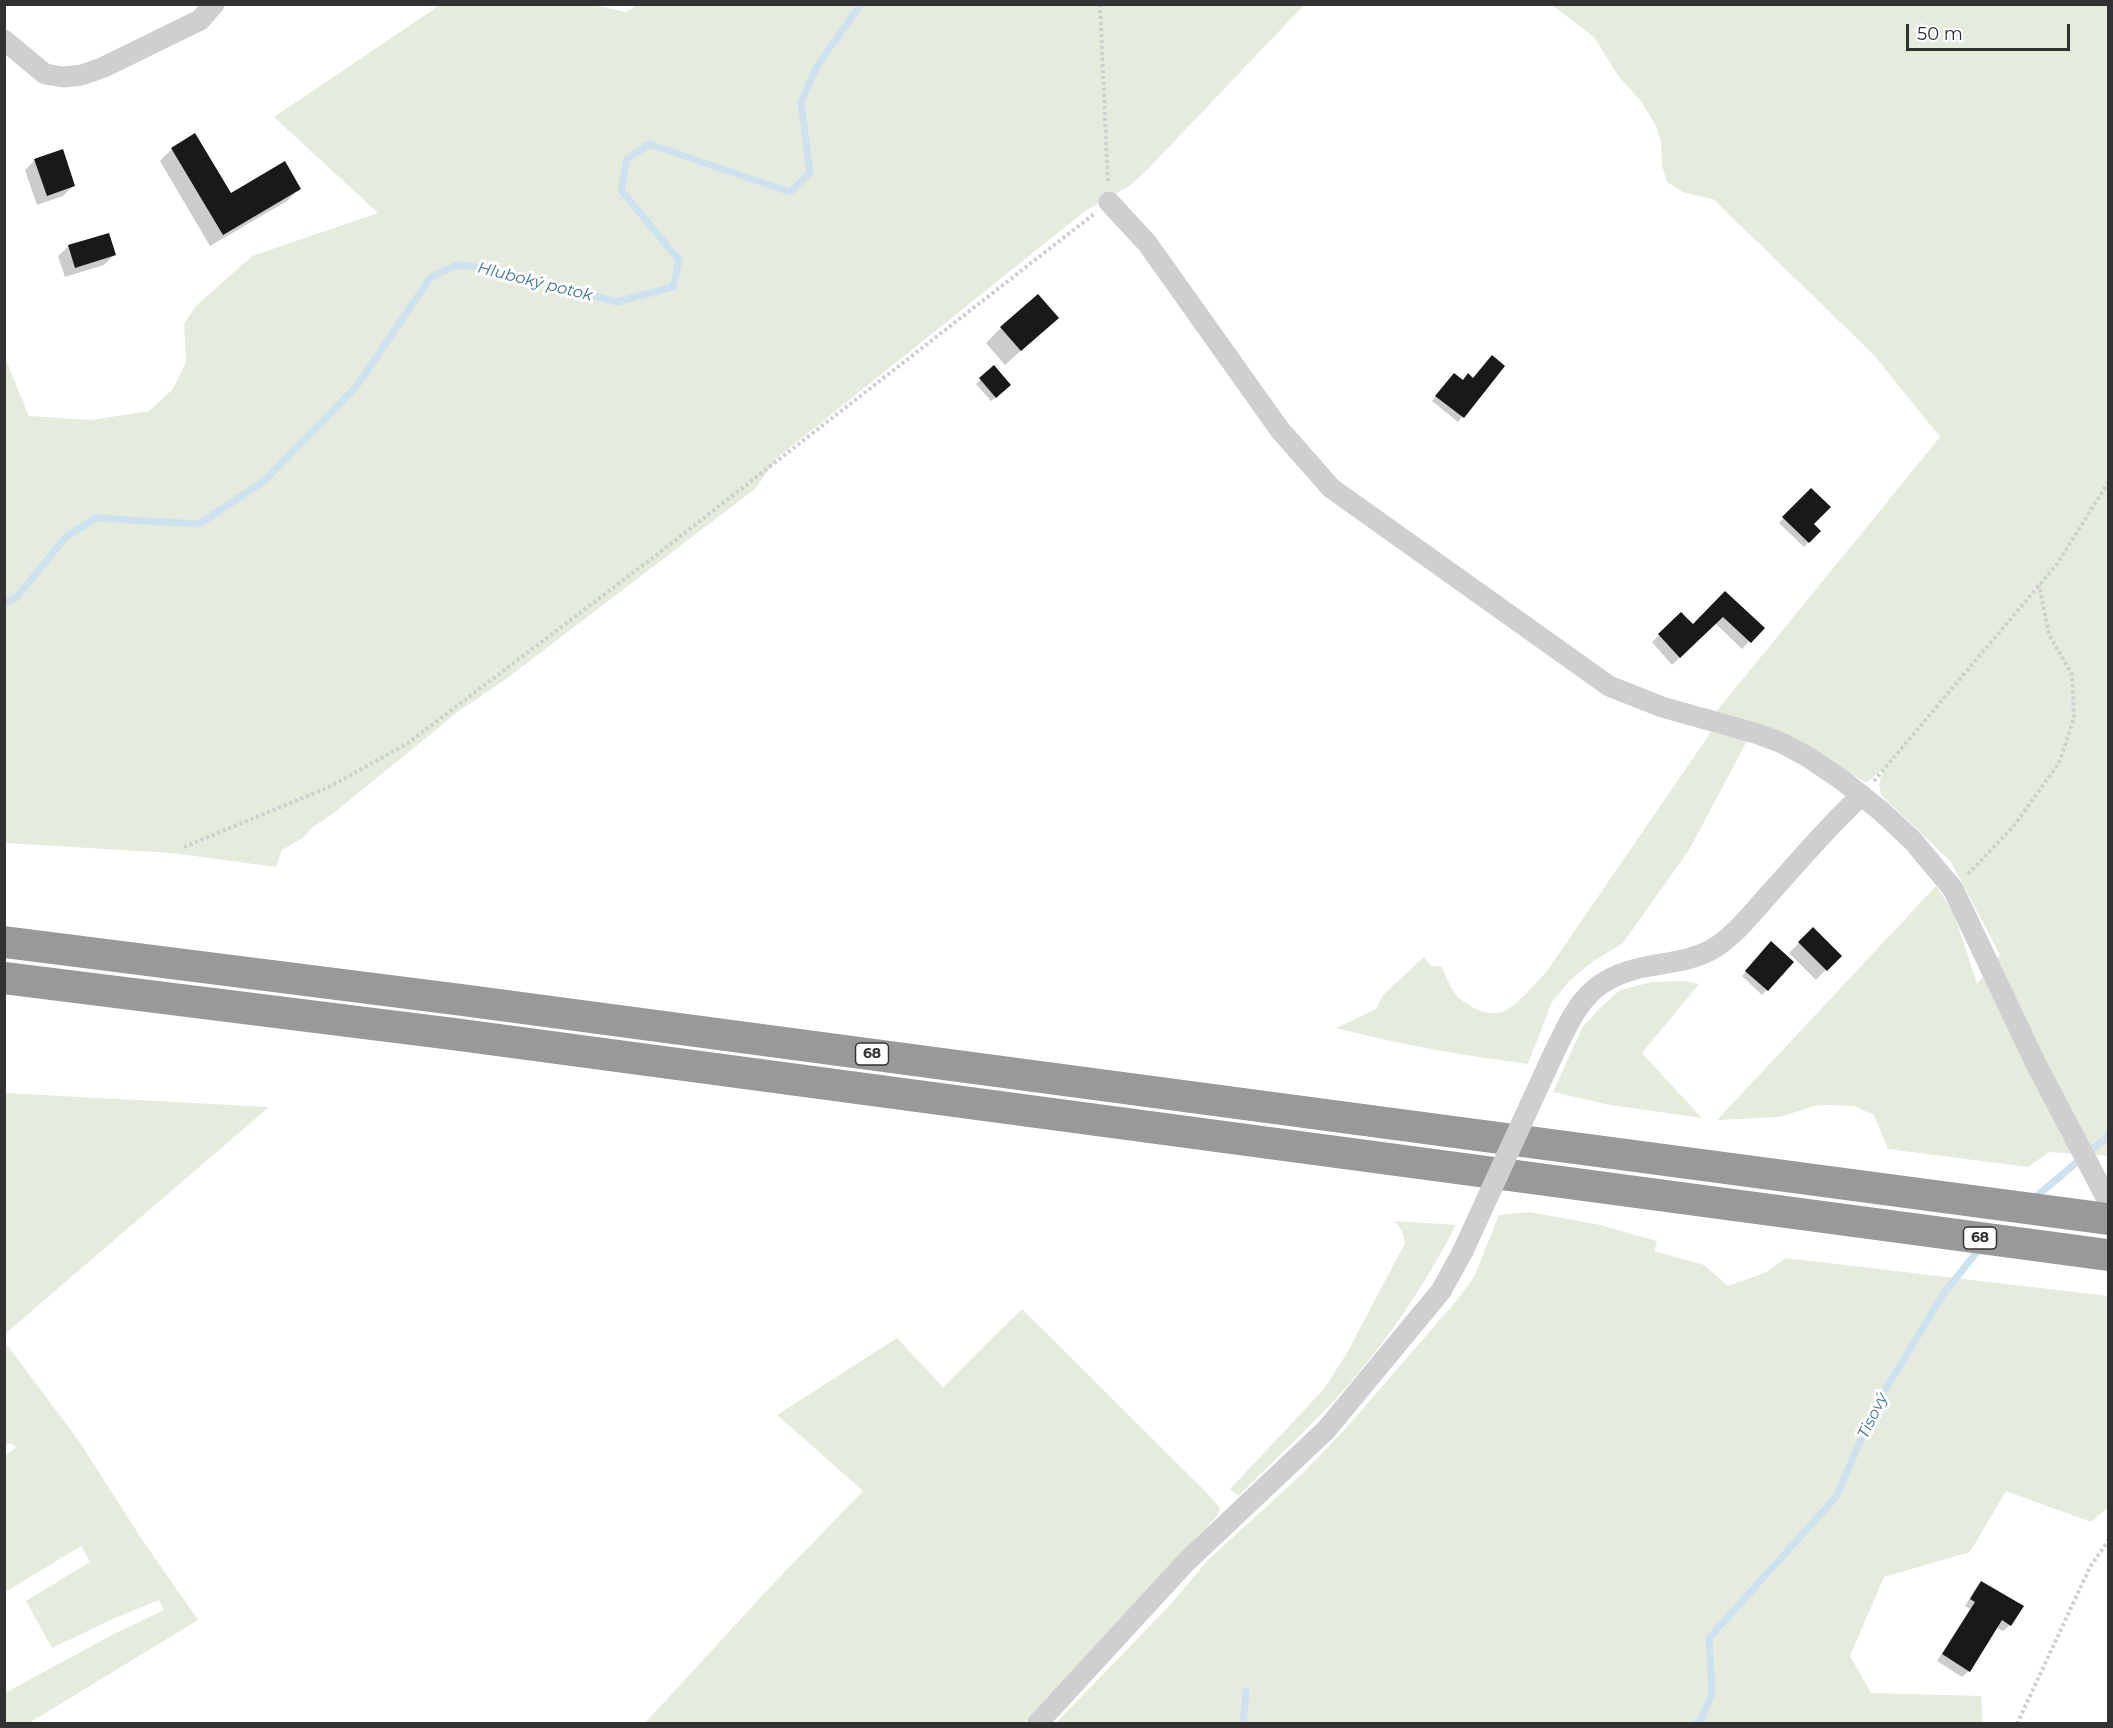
<!DOCTYPE html>
<html>
<head>
<meta charset="utf-8">
<style>
  body { margin:0 }
  #map { position:relative; width:2113px; height:1728px; overflow:hidden; background:#fff; font-family:Montserrat,sans-serif }
  canvas { display:block }
  .frame { position:absolute; inset:0; border:6px solid #323232; pointer-events:none }
  .scale { position:absolute; left:1906px; top:24px; width:164px; height:27px; box-sizing:border-box; border:3px solid #323232; border-top:0; padding-left:8px; font-size:18px; line-height:21px; white-space:nowrap; color:#323232; -webkit-text-stroke:4px #fff; paint-order:stroke }
</style>
</head>
<body>
<div id="map">
<canvas width="2113" height="1728"></canvas>
<div class="frame"></div>
<div class="scale">50 m</div>
</div>
<script>
const ctx = document.querySelector('canvas').getContext('2d');
ctx.lineJoin = 'round';
function fillPath(path, color) { ctx.fillStyle = color; ctx.fill(path, 'evenodd'); }
function strokePath(path, color, width, dash) { ctx.strokeStyle = color; ctx.lineWidth = width; ctx.lineCap = dash ? 'butt' : 'round'; ctx.setLineDash(dash || []); ctx.stroke(path); }
function drawText(font, color, halo, rows, align = 'center') {
  ctx.font = font + ' Montserrat,sans-serif'; ctx.lineWidth = 6; ctx.setLineDash([]); ctx.textBaseline = 'middle'; ctx.strokeStyle = halo; ctx.fillStyle = color; for (const [text, x, y, turn = 0] of rows) {
    ctx.save(); ctx.translate(x, y); ctx.rotate((+turn || 0) * Math.PI / 180); ctx.textAlign = isNaN(turn) ? turn : align; if (halo) ctx.strokeText(text, 0, 0); ctx.fillText(text, 0, 0); ctx.restore();
  }
}
const green = new Path2D(`
  M 588,4 L 626,12 L 639,4 L 1304,5 L 1149,168 L 1131,185 L 1085,211 L 777,458 L 755,489 L 506,679 L 459,711 L 335,812 L 313,827 L 303,838 L 282,850 L 276,867 L 172,853 L 5,843 L 4,355 L 29,416 L 92,420 L 149,411 L 173,389 L 186,362 L 184,324 L 196,306 L 252,256 L 378,213 L 274,117 L 440,5 Z
  M 1552,5 L 2108,5 L 2108,1156 L 2049,1152 L 2028,1167 L 1888,1149 L 1874,1115 L 1854,1106 L 1828,1105 L 1814,1106 L 1780,1117 L 1717,1120 L 1936,886 L 1954,913 L 1977,984 L 2000,955 L 1951,862 L 1881,795 L 1879,785 L 1883,769 L 1866,783 L 1808,747 L 1716,712 L 1940,437 L 1874,355 L 1713,199 L 1685,193 L 1667,182 L 1662,165 L 1661,141 L 1655,124 L 1641,101 L 1619,77 L 1594,37 Z
  M 1711,732 L 1747,741 L 1689,850 L 1623,943 L 1594,961 L 1570,980 L 1552,1002 L 1528,1064 C 1461,1055 1402,1045 1336,1028 L 1376,1009 L 1382,996 L 1424,957 L 1431,966 L 1441,966 C 1446,975 1450,988 1456,995 C 1467,1006 1487,1017 1502,1012 C 1514,1009 1538,981 1547,971 Z
  M 1685,981 L 1699,984 L 1642,1053 L 1702,1118 L 1610,1105 L 1553,1092 L 1582,1028 L 1599,1009 L 1620,990 L 1652,982 Z
  M 4,1093 L 269,1107 L 5,1334 Z
  M 1529,1212 L 1596,1224 L 1657,1241 L 1654,1251 L 1704,1265 L 1728,1286 L 1767,1272 L 1786,1258 L 2108,1296 L 2108,1507 L 2091,1522 L 2006,1491 L 1970,1552 L 1884,1577 L 1850,1656 L 1871,1693 L 1981,1696 L 1983,1723 L 1056,1723 L 1171,1604 L 1208,1560 L 1304,1472 L 1346,1428 L 1457,1300 L 1474,1277 L 1499,1215 Z
  M 1395,1221 L 1456,1225 C 1423,1289 1380,1352 1330,1405 C 1300,1436 1269,1466 1238,1496 L 1230,1489 L 1324,1389 L 1347,1353 L 1405,1243 L 1402,1231 Z
  M 1022,1309 L 1207,1493 L 1220,1508 L 1217,1516 L 1156,1580 L 1024,1723 L 644,1724 L 771,1586 L 863,1491 L 777,1415 L 897,1338 L 943,1387 Z
  M 4,1341 L 79,1441 L 141,1538 L 198,1620 L 29,1723 L 5,1723 L 5,1693 L 110,1636 L 164,1610 L 159,1600 L 115,1618 L 52,1648 L 26,1601 L 90,1562 L 81,1546 L 7,1591 L 4,1586 L 5,1456 L 17,1447 L 10,1443 L 5,1446 Z`);
const shadow = new Path2D(`
  M 172,149 L 230,195 L 299,189 L 287,201 L 210,246 L 160,161 Z
  M 35,160 L 73,186 L 63,196 L 37,205 L 25,170 Z
  M 69,246 L 114,255 L 104,265 L 65,277 L 58,256 Z
  M 1057,318 L 1005,365 L 986,343 L 1001,328 Z
  M 1503,366 L 1458,422 L 1432,401 L 1449,379 L 1462,381 L 1473,380 Z
  M 994,368 L 1005,390 L 991,401 L 976,384 Z
  M 1811,490 L 1811,525 L 1819,531 L 1804,547 L 1779,523 Z
  M 1725,593 L 1762,628 L 1742,649 L 1715,623 L 1672,665 L 1652,642 L 1681,614 L 1692,626 Z
  M 1813,929 L 1839,956 L 1816,980 L 1789,953 Z
  M 1767,948 L 1792,962 L 1762,995 L 1742,976 Z
  M 1981,1583 L 2010,1625 L 2003,1631 L 1996,1627 L 1969,1671 L 1962,1677 L 1937,1661 L 1970,1609 L 1965,1606 L 1975,1589 Z`);
const stream = new Path2D(`
  M 4,603 L 16,598 L 65,538 L 95,518 L 199,524 L 264,481 L 356,387 L 431,277 L 457,265 L 491,268 L 617,302 L 673,287 L 679,260 L 621,190 L 627,159 L 649,144 L 790,192 L 810,173 L 801,102 L 817,66 L 861,4
  M 2032,1200 L 2108,1136
  M 1243,1724 L 1246,1691
  M 1695,1724 L 1701,1721 L 1712,1693 L 1709,1638 L 1836,1497 L 1876,1405 L 1944,1293 L 1980,1248`);
const building = new Path2D(`
  M 195,133 L 231,193 L 285,161 L 301,189 L 223,235 L 171,148 Z
  M 63,149 L 75,186 L 47,196 L 34,159 Z
  M 109,233 L 116,255 L 75,268 L 68,245 Z
  M 1038,294 L 1059,318 L 1021,351 L 1000,327 Z
  M 1492,355 L 1505,366 L 1464,418 L 1435,396 L 1454,373 L 1463,380 L 1468,373 L 1473,378 Z
  M 994,365 L 1011,385 L 996,398 L 979,378 Z
  M 1811,488 L 1831,507 L 1814,524 L 1821,531 L 1809,543 L 1782,517 Z
  M 1725,591 L 1765,628 L 1751,643 L 1723,617 L 1680,658 L 1658,634 L 1681,612 L 1693,624 Z
  M 1813,927 L 1842,956 L 1827,971 L 1798,942 Z
  M 1771,941 L 1794,962 L 1768,991 L 1745,971 Z
  M 1981,1581 L 2024,1606 L 2011,1626 L 2002,1620 L 1970,1672 L 1942,1654 L 1975,1602 L 1970,1599 Z`);
const path = new Path2D(`
  M 1100,4 L 1108,184
  M 1874,781 L 2057,564 L 2108,483
  M 184,847 L 329,787 L 408,743 L 655,556 L 1094,214
  M 1968,874 L 2013,827 L 2059,763 L 2074,718 L 2072,675 L 2049,634 L 2039,585
  M 2017,1724 L 2090,1567 L 2108,1541`);
const minor = new Path2D(`
  M 4,40 L 45,74 L 63,77 L 82,75 L 104,67 L 200,20 L 214,4
  M 1109,202 L 1147,243 L 1280,430 L 1331,488 L 1609,686 L 1662,707 L 1758,734 L 1782,743 L 1808,757 L 1842,780 L 1881,811 L 1913,841 L 1953,889 L 2036,1064 L 2108,1201
  M 1552,1057 C 1577,1005 1588,977 1650,966 C 1673,962 1695,960 1716,947 C 1737,933 1754,911 1771,892 C 1801,859 1829,825 1862,795
  M 1037,1724 L 1187,1561 L 1326,1430 L 1441,1291 L 1463,1251`);
const highway = new Path2D(`
  M 4,942 L 462,1000 L 2108,1219
  M 4,978 L 453,1034 L 2108,1255`);
const minorBridge = new Path2D(`
  M 1463,1251 L 1552,1057`);
const shields = [
  [872,1054,33],
  [1980,1238,33]
];
const shieldNames = [
  ["68",872,1054],
  ["68",1980,1238]
];
const waterNames = [
  ["Hluboký potok",535,282,14],
  ["Tisový",1873,1416,-64]
];
fillPath(green, '#e5ecde');
fillPath(shadow, '#0003');
strokePath(stream, '#cde1ef', 7);
fillPath(building, '#191919');
strokePath(path, '#cfcfcf', 4, [3, 3]);
strokePath(minor, '#cfcfcf', 21);
strokePath(highway, '#999', 32);
strokePath(minorBridge, '#cfcfcf', 21);
for (const [x, y, w] of shields) { const box = new Path2D(); box.roundRect(x - w / 2, y - 11, w, 22, 4.5); ctx.fillStyle = '#fff'; ctx.fill(box); strokePath(box, '#323232', 1.5); }
drawText('bold 14px', '#323232', null, shieldNames);
drawText('italic 16px', '#3c7499', '#fff', waterNames);
</script>
</body>
</html>
